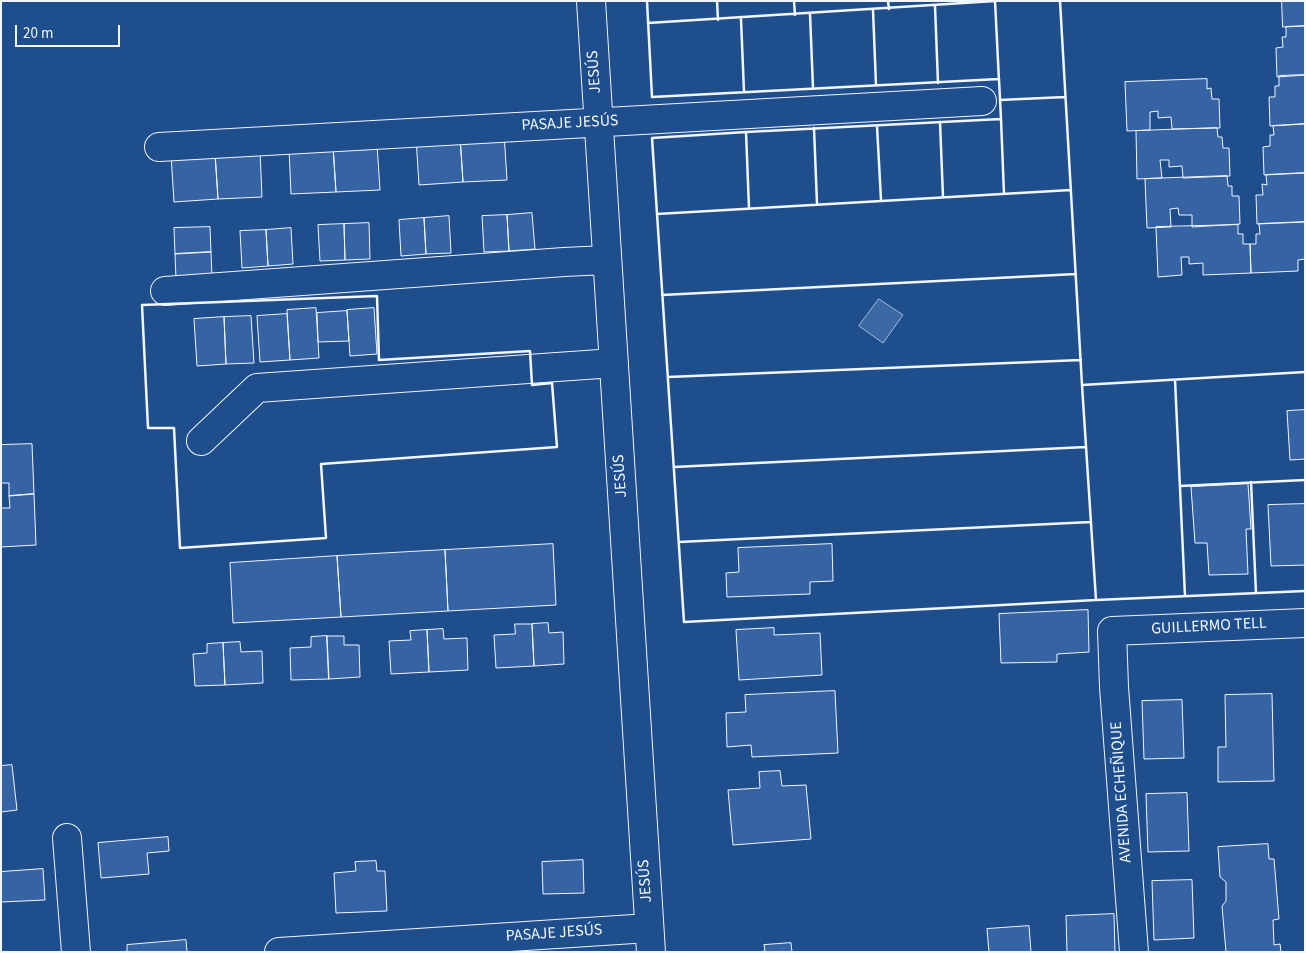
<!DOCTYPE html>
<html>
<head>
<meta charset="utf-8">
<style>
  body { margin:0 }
  #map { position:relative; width:1306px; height:953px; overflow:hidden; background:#1f4e8c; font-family:"Source Sans 3",sans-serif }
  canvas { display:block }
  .frame { position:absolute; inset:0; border:2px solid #f2f6ff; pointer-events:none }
  .scale { position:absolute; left:15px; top:25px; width:105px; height:22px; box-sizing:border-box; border:2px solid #f2f6ff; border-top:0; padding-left:6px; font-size:15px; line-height:18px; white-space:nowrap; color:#f2f6ff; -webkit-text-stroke:4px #1f4e8c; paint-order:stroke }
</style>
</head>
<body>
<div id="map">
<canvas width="1306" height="953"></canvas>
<div class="frame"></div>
<div class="scale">20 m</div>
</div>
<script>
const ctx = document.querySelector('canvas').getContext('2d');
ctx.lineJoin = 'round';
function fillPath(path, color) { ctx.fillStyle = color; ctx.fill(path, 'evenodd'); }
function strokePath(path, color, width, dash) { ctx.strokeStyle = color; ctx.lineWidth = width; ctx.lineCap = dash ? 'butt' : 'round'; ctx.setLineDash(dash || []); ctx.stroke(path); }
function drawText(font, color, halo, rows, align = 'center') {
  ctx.font = font + ' "Source Sans 3",sans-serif'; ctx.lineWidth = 4; ctx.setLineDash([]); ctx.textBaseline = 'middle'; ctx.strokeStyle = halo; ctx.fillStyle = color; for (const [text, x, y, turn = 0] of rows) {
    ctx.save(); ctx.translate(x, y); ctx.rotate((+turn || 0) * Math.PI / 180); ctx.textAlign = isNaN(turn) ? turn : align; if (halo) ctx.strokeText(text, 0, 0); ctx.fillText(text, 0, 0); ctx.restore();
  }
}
const water = new Path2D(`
  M 879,299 L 903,315 L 883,343 L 859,326 Z`);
const building = new Path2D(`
  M 1282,1 L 1305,1 L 1305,26 L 1283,27 Z
  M 1305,26 L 1305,75 L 1277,77 L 1276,48 L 1283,47 L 1282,37 L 1286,37 L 1286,27 Z
  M 1305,75 L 1305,124 L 1270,126 L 1269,97 L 1275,97 L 1275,86 L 1279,86 L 1279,76 Z
  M 1207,79 L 1207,89 L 1211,88 L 1212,99 L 1219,99 L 1220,128 L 1172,129 L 1171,117 L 1158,118 L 1158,111 L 1150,112 L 1150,130 L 1127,131 L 1125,82 Z
  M 1305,124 L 1305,173 L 1264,175 L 1263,147 L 1270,146 L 1270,135 L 1274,135 L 1273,126 Z
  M 1217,128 L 1218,137 L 1222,137 L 1223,148 L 1229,148 L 1230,176 L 1183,178 L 1182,166 L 1169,167 L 1169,160 L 1160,160 L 1162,178 L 1137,179 L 1136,131 Z
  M 504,133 L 507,180 L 463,182 L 460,136 Z
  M 460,136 L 463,182 L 419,185 L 416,138 Z
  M 377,144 L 380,190 L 336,192 L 333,146 Z
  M 333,146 L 336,192 L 291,194 L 289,148 Z
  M 260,150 L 262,197 L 218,199 L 215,153 Z
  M 215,153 L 218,199 L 174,202 L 171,155 Z
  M 1305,173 L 1305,222 L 1257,224 L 1256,195 L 1263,195 L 1262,184 L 1267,185 L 1266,175 Z
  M 1227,176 L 1228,186 L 1232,186 L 1232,196 L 1239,196 L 1240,224 L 1192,227 L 1192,215 L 1179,215 L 1178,208 L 1170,209 L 1171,227 L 1147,228 L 1145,179 Z
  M 532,213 L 535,249 L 509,251 L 507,215 Z
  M 507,215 L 509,251 L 484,252 L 482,216 Z
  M 449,216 L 451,253 L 426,254 L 424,218 Z
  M 424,218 L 426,254 L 401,256 L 399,220 Z
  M 1305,222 L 1305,259 L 1298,260 L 1298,271 L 1251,273 L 1250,244 L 1256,244 L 1256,234 L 1260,234 L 1259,224 Z
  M 369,223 L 370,259 L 345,260 L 344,224 Z
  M 344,224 L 345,260 L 320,261 L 318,225 Z
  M 1238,225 L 1238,234 L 1243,234 L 1243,244 L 1250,244 L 1251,273 L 1203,275 L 1203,263 L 1189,264 L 1189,257 L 1181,257 L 1182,275 L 1158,277 L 1156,227 Z
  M 210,227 L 211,252 L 175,254 L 174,228 Z
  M 291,228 L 293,264 L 268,266 L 266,230 Z
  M 266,230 L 268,266 L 242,268 L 240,231 Z
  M 211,252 L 212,278 L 176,279 L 175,254 Z
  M 316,308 L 319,358 L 290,360 L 287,310 Z
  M 374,308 L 377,354 L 350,356 L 347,310 Z
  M 347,311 L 349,341 L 318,342 L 317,313 Z
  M 287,314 L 290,360 L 260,362 L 257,316 Z
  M 251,316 L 254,363 L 226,364 L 224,317 Z
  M 224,317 L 226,364 L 197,366 L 194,319 Z
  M 1305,410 L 1305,459 L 1290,460 L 1287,411 Z
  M 32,444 L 34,494 L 9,496 L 9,483 L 1,483 L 1,445 Z
  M 1248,484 L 1251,529 L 1246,529 L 1248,574 L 1209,575 L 1207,543 L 1195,543 L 1191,487 Z
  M 34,494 L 36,545 L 1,547 L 1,508 L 10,508 L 9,496 Z
  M 1305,504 L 1305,565 L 1271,566 L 1268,505 Z
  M 553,544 L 556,605 L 448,611 L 445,550 Z
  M 832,544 L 833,581 L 810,582 L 810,594 L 727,597 L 726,573 L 739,572 L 738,548 Z
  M 445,550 L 448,611 L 341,617 L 337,556 Z
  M 337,556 L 341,617 L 233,623 L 230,563 Z
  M 1088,610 L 1089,652 L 1057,654 L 1057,662 L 1001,663 L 999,614 Z
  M 548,623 L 549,633 L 563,632 L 564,664 L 534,666 L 532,624 Z
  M 515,624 L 532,624 L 534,666 L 496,668 L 494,635 L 515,634 Z
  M 774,628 L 774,635 L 820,633 L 822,675 L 739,680 L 736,630 Z
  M 443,629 L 444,639 L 467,638 L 468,670 L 429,672 L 427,630 Z
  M 427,630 L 429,672 L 391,674 L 389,641 L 411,640 L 410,631 Z
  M 327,636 L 329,679 L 291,680 L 290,648 L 311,647 L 311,637 Z
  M 327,636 L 344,636 L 344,645 L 359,645 L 360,677 L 329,679 Z
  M 240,642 L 241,652 L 262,651 L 263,683 L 225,685 L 223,643 Z
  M 223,643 L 225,685 L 195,686 L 193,654 L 207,653 L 207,644 Z
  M 835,691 L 838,753 L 752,757 L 751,745 L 727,747 L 726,713 L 746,712 L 745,695 Z
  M 1272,694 L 1274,781 L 1218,782 L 1218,747 L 1226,747 L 1225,695 Z
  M 1182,700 L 1184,758 L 1144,759 L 1142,701 Z
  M 12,765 L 17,810 L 1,812 L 1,766 Z
  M 780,771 L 782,786 L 806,785 L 811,839 L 733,845 L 728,790 L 760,788 L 759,772 Z
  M 1187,793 L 1189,851 L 1148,852 L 1146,794 Z
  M 168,837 L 169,851 L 147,853 L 149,874 L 101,878 L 98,843 Z
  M 1268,844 L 1269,859 L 1274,859 L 1279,919 L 1273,920 L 1274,945 L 1280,944 L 1281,952 L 1226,952 L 1222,906 L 1226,901 L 1226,882 L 1220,877 L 1218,847 Z
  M 583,860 L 584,893 L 543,894 L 542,862 Z
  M 376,861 L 377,871 L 385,871 L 387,911 L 336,913 L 334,873 L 356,871 L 355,862 Z
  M 43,869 L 45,900 L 1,902 L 1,872 Z
  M 1192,880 L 1194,938 L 1154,940 L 1152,881 Z
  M 1114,914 L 1115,952 L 1067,952 L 1066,916 Z
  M 1029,926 L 1031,952 L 989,952 L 987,929 Z
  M 186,940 L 187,952 L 127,952 L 127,945 Z
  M 791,943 L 792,952 L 758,952 L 765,951 L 764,945 Z`);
const minor = new Path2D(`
  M 591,1 L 651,952
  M 159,147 L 982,101
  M 165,291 L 564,262 L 606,260
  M 201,441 L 257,388 L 614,363
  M 67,838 L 76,952
  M 279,952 L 649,928
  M 1134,952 L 1114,687 L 1112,631 L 1305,623`);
const wall = new Path2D(`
  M 647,1 L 652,97 L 999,79 L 1001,119 L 746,132 L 652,138 L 684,622 L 1096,600 L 1082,385
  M 717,1 L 718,20
  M 794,1 L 795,15
  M 888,1 L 889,9
  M 995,1 L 999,81
  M 1060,1 L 1082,385 L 1305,372
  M 935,6 L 938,83
  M 873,10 L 876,85
  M 810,14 L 813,88
  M 741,19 L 744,92
  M 648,23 L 995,1
  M 1000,100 L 1065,97
  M 1001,119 L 1004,194
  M 940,122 L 943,197
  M 877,126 L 881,200
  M 814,128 L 817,204
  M 746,132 L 749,208
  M 657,214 L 1071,190
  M 662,295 L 1076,274
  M 377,296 L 379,360 L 530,351 L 532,385 L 552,383 L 557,447 L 321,464 L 326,538 L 180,548 L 174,428 L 148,428 L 142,305 Z
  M 668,377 L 1081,360
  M 1175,380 L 1185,596
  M 674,467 L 1086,447
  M 1251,482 L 1256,593
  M 1180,486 L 1305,480
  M 679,542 L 1091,522
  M 1096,600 L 1305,591`);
const streetNames = [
  ["JESÚS",595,72,-94],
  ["PASAJE JESÚS",570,124,-3],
  ["JESÚS",621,476,-94],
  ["GUILLERMO TELL",1209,627,-3],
  ["AVENIDA ECHEÑIQUE",1122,792,-94],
  ["JESÚS",646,881,-94],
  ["PASAJE JESÚS",554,934,-4]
];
fillPath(water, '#3b69a3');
strokePath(water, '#a8bbd7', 1);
fillPath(building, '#3563a3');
strokePath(building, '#f2f6ff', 1);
strokePath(minor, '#f2f6ff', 30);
strokePath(minor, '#1f4e8c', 28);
strokePath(wall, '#f2f6ff', 2.5);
drawText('16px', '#f2f6ff', '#1f4e8c', streetNames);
</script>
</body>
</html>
